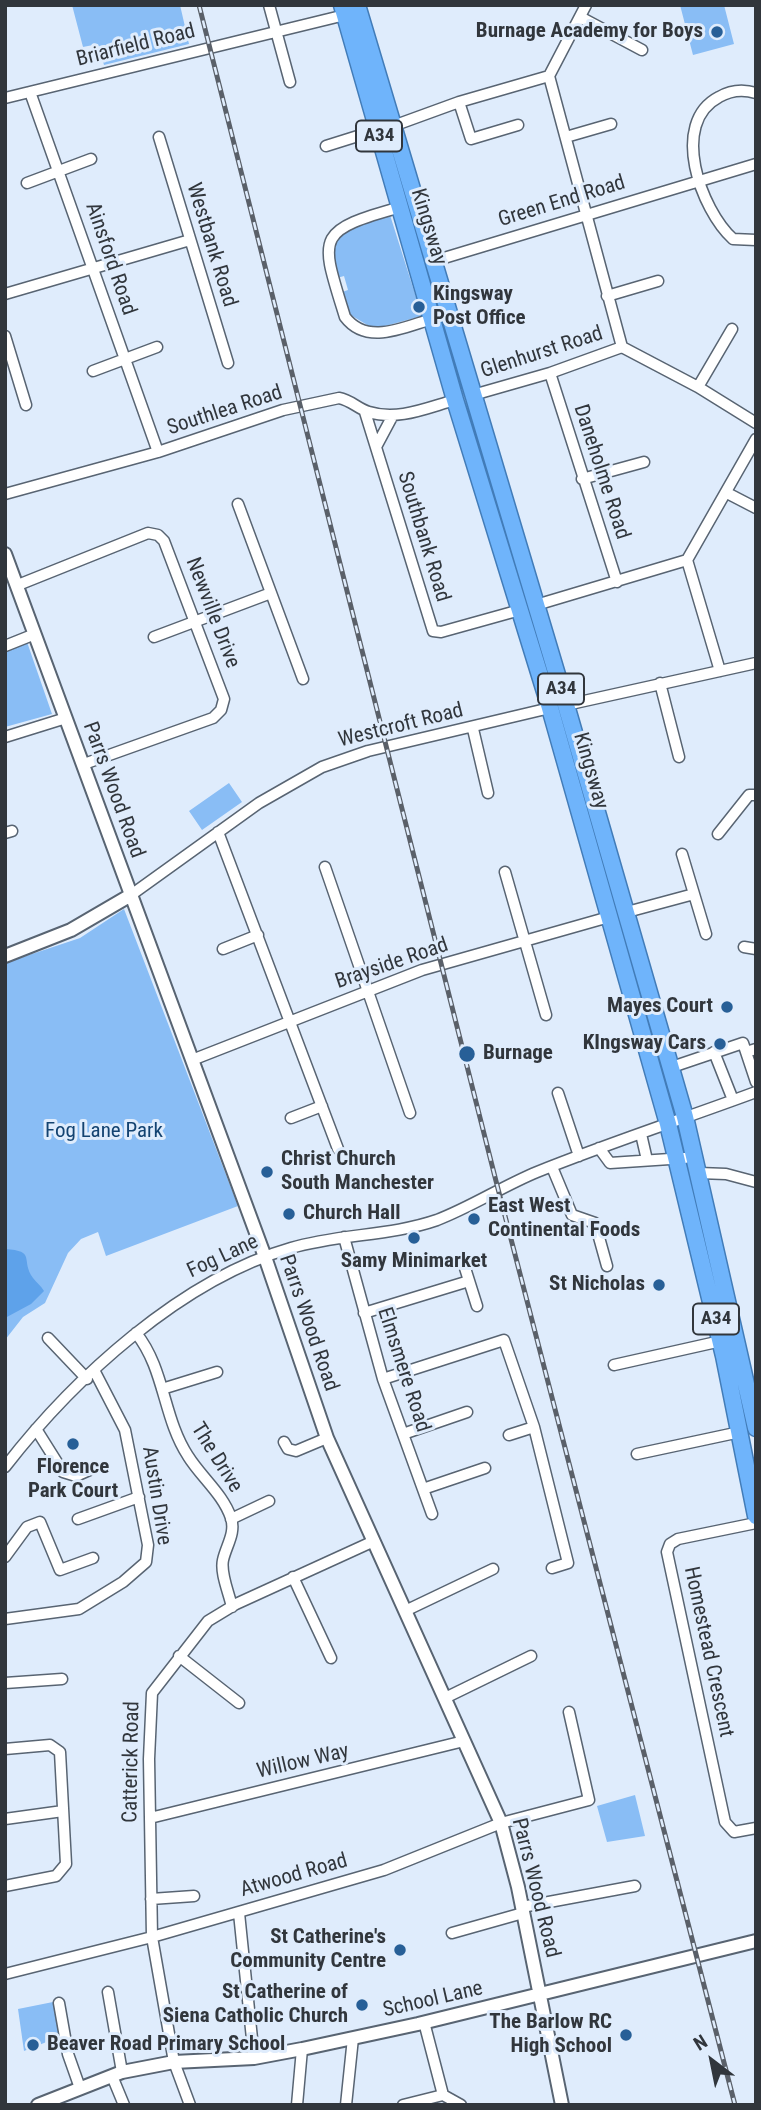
<!DOCTYPE html>
<html>
<head>
<meta charset="utf-8">
<style>
  body { margin:0 }
  #map { position:relative; width:761px; height:2110px; overflow:hidden; background:#dfecfc; font-family:"Roboto Condensed",sans-serif }
  canvas { display:block }
  .frame { position:absolute; inset:0; border:7px solid #31363c; pointer-events:none }
  .north { position:absolute; left:677px; top:2026px; width:70px; height:70px; -webkit-text-stroke:5px #dfecfc; paint-order:stroke; rotate:328deg; font-size:19px; font-weight:700; line-height:28px; text-align:center; color:#31363c }
  .north::after { content:''; display:block; margin:auto; width:24px; height:32px; background:#31363c; clip-path:polygon(50% 0,100% 100%,50% 72%,0 100%) }
</style>
</head>
<body>
<div id="map">
<canvas width="761" height="2110"></canvas>
<div class="frame"></div>
<div class="north">N</div>
</div>
<script>
const ctx = document.querySelector('canvas').getContext('2d');
ctx.lineJoin = 'round';
function fillPath(path, color) { ctx.fillStyle = color; ctx.fill(path, 'evenodd'); }
function strokePath(path, color, width, dash) { ctx.strokeStyle = color; ctx.lineWidth = width; ctx.lineCap = dash ? 'butt' : 'round'; ctx.setLineDash(dash || []); ctx.stroke(path); }
function drawText(font, color, halo, rows, align = 'center') {
  ctx.font = font + ' "Roboto Condensed",sans-serif'; ctx.lineWidth = 6; ctx.setLineDash([]); ctx.textBaseline = 'middle'; ctx.strokeStyle = halo; ctx.fillStyle = color; for (const [text, x, y, turn = 0] of rows) {
    ctx.save(); ctx.translate(x, y); ctx.rotate((+turn || 0) * Math.PI / 180); ctx.textAlign = isNaN(turn) ? turn : align; if (halo) ctx.strokeText(text, 0, 0); ctx.fillText(text, 0, 0); ctx.restore();
  }
}
const green = new Path2D(`
  M 72,5 L 180,5 L 189,44 L 104,65 L 98,44 L 83,47 Z
  M 680,5 L 724,5 L 734,44 L 693,55 Z
  M 390,215 L 422,316 L 374,329 L 349,314 L 342,292 L 348,290 L 344,276 L 337,278 C 322,229 352,226 390,215 Z
  M 27,642 L 52,714 L 5,727 L 5,650 Z
  M 229,783 L 242,802 L 202,830 L 189,811 Z
  M 124,909 L 238,1206 L 106,1256 L 98,1232 L 81,1239 L 68,1253 L 45,1303 L 23,1317 L 5,1340 L 5,963 L 80,938 Z
  M 635,1795 L 645,1836 L 607,1842 L 597,1806 Z
  M 53,2002 L 59,2037 L 24,2051 L 18,2009 Z`);
const water = new Path2D(`
  M 5,1249 C 37,1251 20,1260 33,1278 C 37,1283 41,1286 44,1291 L 31,1304 L 5,1318 Z`);
const minor = new Path2D(`
  M 269,5 L 290,82
  M 586,5 L 549,76 L 622,347 L 698,387 L 756,423
  M 580,17 L 642,50
  M 30,92 L 158,452
  M 756,93 C 743,89 731,90 719,97 C 669,123 701,210 733,239 L 756,240
  M 5,98 L 345,15
  M 459,102 L 471,139 L 518,125
  M 393,126 L 459,102 L 549,76
  M 159,137 L 228,363
  M 566,137 L 611,124
  M 326,146 L 377,130
  M 27,183 L 91,159
  M 401,207 C 314,231 320,236 345,317 C 367,346 404,327 432,319
  M 434,261 L 756,164
  M 5,294 L 190,240
  M 607,296 L 658,281
  M 5,336 L 26,405
  M 93,371 L 157,347
  M 550,373 L 617,582
  M 698,387 L 732,329
  M 473,395 L 550,373 L 622,347
  M 365,412 L 433,631 L 441,632 L 520,610
  M 376,447 L 392,417
  M 582,479 L 644,462
  M 727,493 L 756,508
  M 5,494 L 158,452 L 283,410 L 339,398 C 351,400 358,409 369,412 C 398,421 426,408 455,400
  M 238,504 L 303,679
  M 687,560 L 720,671
  M 18,585 L 148,533 L 158,535 L 164,541 L 224,699 L 221,710 L 213,718 L 84,764
  M 536,605 L 687,560 L 756,439
  M 154,637 L 271,593
  M 5,646 L 35,634
  M 660,683 L 679,757
  M 566,705 L 756,663
  M 473,729 L 488,793
  M 5,737 L 66,718
  M 218,832 L 338,1149
  M 5,833 L 12,831
  M 718,834 L 749,795 L 756,795
  M 682,854 L 706,934
  M 325,867 L 410,1113
  M 505,872 L 546,1015
  M 131,895 L 259,803 L 322,767 L 368,751 L 550,708
  M 627,912 L 694,894
  M 744,947 L 756,949
  M 223,949 L 258,935
  M 756,1049 L 746,1052 L 756,1082
  M 714,1052 L 733,1100
  M 192,1060 L 422,970 L 609,917
  M 669,1068 L 743,1043 L 746,1052
  M 558,1093 L 579,1156
  M 291,1118 L 322,1106
  M 641,1134 L 647,1160
  M 599,1148 L 610,1163 L 685,1158
  M 552,1167 L 572,1215 L 595,1223 L 607,1266
  M 699,1173 L 726,1174 L 756,1182
  M 344,1237 L 383,1379 L 432,1514
  M 465,1268 L 477,1306
  M 364,1313 L 469,1281
  M 136,1333 C 165,1369 163,1418 188,1456 C 201,1477 223,1494 231,1518 C 236,1533 226,1546 223,1560 C 220,1573 229,1593 232,1607
  M 48,1338 L 87,1379
  M 614,1365 L 721,1341
  M 383,1379 L 504,1340 L 534,1427 L 568,1563 L 552,1568
  M 162,1389 L 217,1372
  M 36,1429 L 63,1472 L 76,1476 L 94,1468
  M 403,1434 L 467,1412
  M 509,1435 L 534,1427
  M 284,1442 L 288,1449 L 296,1451 L 327,1438
  M 637,1454 L 740,1432
  M 5,1467 C 74,1378 182,1279 291,1248 C 338,1234 391,1236 437,1220 C 471,1207 503,1186 537,1172 C 609,1143 683,1119 756,1092
  M 423,1489 L 485,1468
  M 78,1519 L 139,1497
  M 231,1519 L 269,1501
  M 756,1523 L 678,1539 L 670,1544 L 667,1552 L 725,1822 L 734,1832 L 756,1828
  M 5,1557 L 27,1527 L 40,1522 L 60,1570 L 93,1558
  M 293,1577 L 331,1658
  M 405,1611 L 493,1569
  M 5,1619 L 79,1609 L 123,1582 L 146,1562 L 148,1545 L 125,1430 L 95,1372
  M 179,1656 L 239,1703
  M 5,1683 L 62,1679
  M 445,1698 L 531,1656
  M 5,1749 L 50,1745 L 60,1752 L 66,1864 L 56,1876 L 5,1886
  M 150,1818 L 464,1741
  M 5,1819 L 63,1811
  M 151,1899 L 194,1896
  M 522,1907 L 635,1886
  M 239,1913 L 254,2058
  M 452,1933 L 523,1913
  M 5,1974 L 152,1937 L 384,1870 L 501,1823 L 589,1800 L 569,1712
  M 108,1992 L 122,2072
  M 59,2003 L 68,2054 L 80,2088
  M 424,2022 L 443,2095
  M 112,2076 L 124,2105
  M 190,2105 L 174,2062 L 152,1937 L 149,1759 L 152,1693 L 208,1621 L 236,1604 L 374,1541
  M 297,2105 L 302,2049
  M 346,2105 L 353,2038
  M 403,2105 L 443,2095 L 461,2105`);
const tertiary = new Path2D(`
  M 5,554 L 265,1257 L 327,1438 L 501,1823 L 518,1887 L 562,2105
  M 5,956 L 71,930 L 131,895
  M 38,2105 L 122,2072 L 174,2062 L 254,2058 L 302,2049 L 418,2024 L 756,1941`);
const trunk = new Path2D(`
  M 342,5 L 455,400 L 550,708 L 668,1124 L 724,1356 L 756,1516
  M 357,5 L 566,705 L 685,1117 L 756,1428`);
const rail = new Path2D(`
  M 199,5 L 496,1181 L 735,2105`);
const markers = [
  [717,32,7,"#275f97"],
  [419,307,7,"#275f97"],
  [727,1007,7,"#275f97"],
  [720,1044,7,"#275f97"],
  [467,1054,9,"#275f97"],
  [267,1172,7,"#275f97"],
  [289,1214,7,"#275f97"],
  [474,1219,7,"#275f97"],
  [414,1238,7,"#275f97"],
  [659,1285,7,"#275f97"],
  [73,1444,7,"#275f97"],
  [400,1950,7,"#275f97"],
  [362,2005,7,"#275f97"],
  [626,2035,7,"#275f97"],
  [33,2045,7,"#275f97"]
];
const shields = [
  [379,136,46],
  [561,689,46],
  [716,1319,46]
];
const shieldNames = [
  ["A34",379,136],
  ["A34",561,689],
  ["A34",716,1319]
];
const poiNames = [
  ["Burnage Academy for Boys",703,32],
  ["Kingsway",433,295,"left"],
  ["Post Office",433,319,"left"],
  ["Mayes Court",713,1007],
  ["KIngsway Cars",706,1044],
  ["Burnage",483,1054,"left"],
  ["Christ Church",281,1160,"left"],
  ["South Manchester",281,1184,"left"],
  ["East West",488,1207,"left"],
  ["Continental Foods",488,1231,"left"],
  ["Church Hall",303,1214,"left"],
  ["Samy Minimarket",414,1262,"center"],
  ["St Nicholas",645,1285],
  ["Florence",73,1468,"center"],
  ["Park Court",73,1492,"center"],
  ["St Catherine's",386,1938],
  ["Community Centre",386,1962],
  ["St Catherine of",348,1993],
  ["Siena Catholic Church",348,2017],
  ["The Barlow RC",612,2023],
  ["High School",612,2047],
  ["Beaver Road Primary School",47,2045,"left"]
];
const streetNames = [
  ["Briarfield Road",136,46,-14],
  ["Green End Road",562,202,-17],
  ["Kingsway",428,227,73],
  ["Westbank Road",211,245,73],
  ["Ainsford Road",110,259,71],
  ["Glenhurst Road",542,353,-18],
  ["Southlea Road",225,411,-18],
  ["Daneholme Road",601,472,72],
  ["Southbank Road",423,537,73],
  ["Newville Drive",212,613,69],
  ["Westcroft Road",401,726,-14],
  ["Kingsway",590,771,74],
  ["Parrs Wood Road",113,790,70],
  ["Brayside Road",392,964,-19],
  ["Fog Lane",223,1257,-25],
  ["Parrs Wood Road",308,1323,71],
  ["Elmsmere Road",403,1370,72],
  ["The Drive",216,1458,58],
  ["Austin Drive",156,1496,81],
  ["Homestead Crescent",708,1652,78],
  ["Catterick Road",132,1762,-89],
  ["Willow Way",303,1762,-13],
  ["Atwood Road",294,1876,-16],
  ["Parrs Wood Road",535,1888,76],
  ["School Lane",433,2000,-13]
];
const parkNames = [
  ["Fog Lane Park",104,1132]
];
fillPath(green, '#89bdf5');
fillPath(water, '#5ea2ea');
strokePath(minor, '#586472', 13);
strokePath(tertiary, '#586472', 16);
strokePath(trunk, '#427cb8', 19);
strokePath(minor, '#fff', 10);
strokePath(tertiary, '#fff', 12);
strokePath(trunk, '#6fb4fb', 16);
strokePath(rail, '#5a6069', 5);
strokePath(rail, '#dfecfc', 2.5, [8]);
for (const [x, y, r, color] of markers) { const dot = new Path2D(); dot.arc(x, y, r, 0, 2 * Math.PI); ctx.fillStyle = color; ctx.fill(dot); strokePath(dot, '#dfecfc', 2.5); }
for (const [x, y, w] of shields) { const box = new Path2D(); box.roundRect(x - w / 2, y - 15.5, w, 31, 5); ctx.fillStyle = '#dfecfc'; ctx.fill(box); strokePath(box, '#31363c', 2); }
drawText('bold 19px', '#31363c', null, shieldNames);
drawText('bold 21px', '#31363c', '#dfecfc', poiNames, 'right');
drawText('21px', '#31363c', '#dfecfc', streetNames);
drawText('21px', '#134371', '#dfecfc', parkNames);
</script>
</body>
</html>
